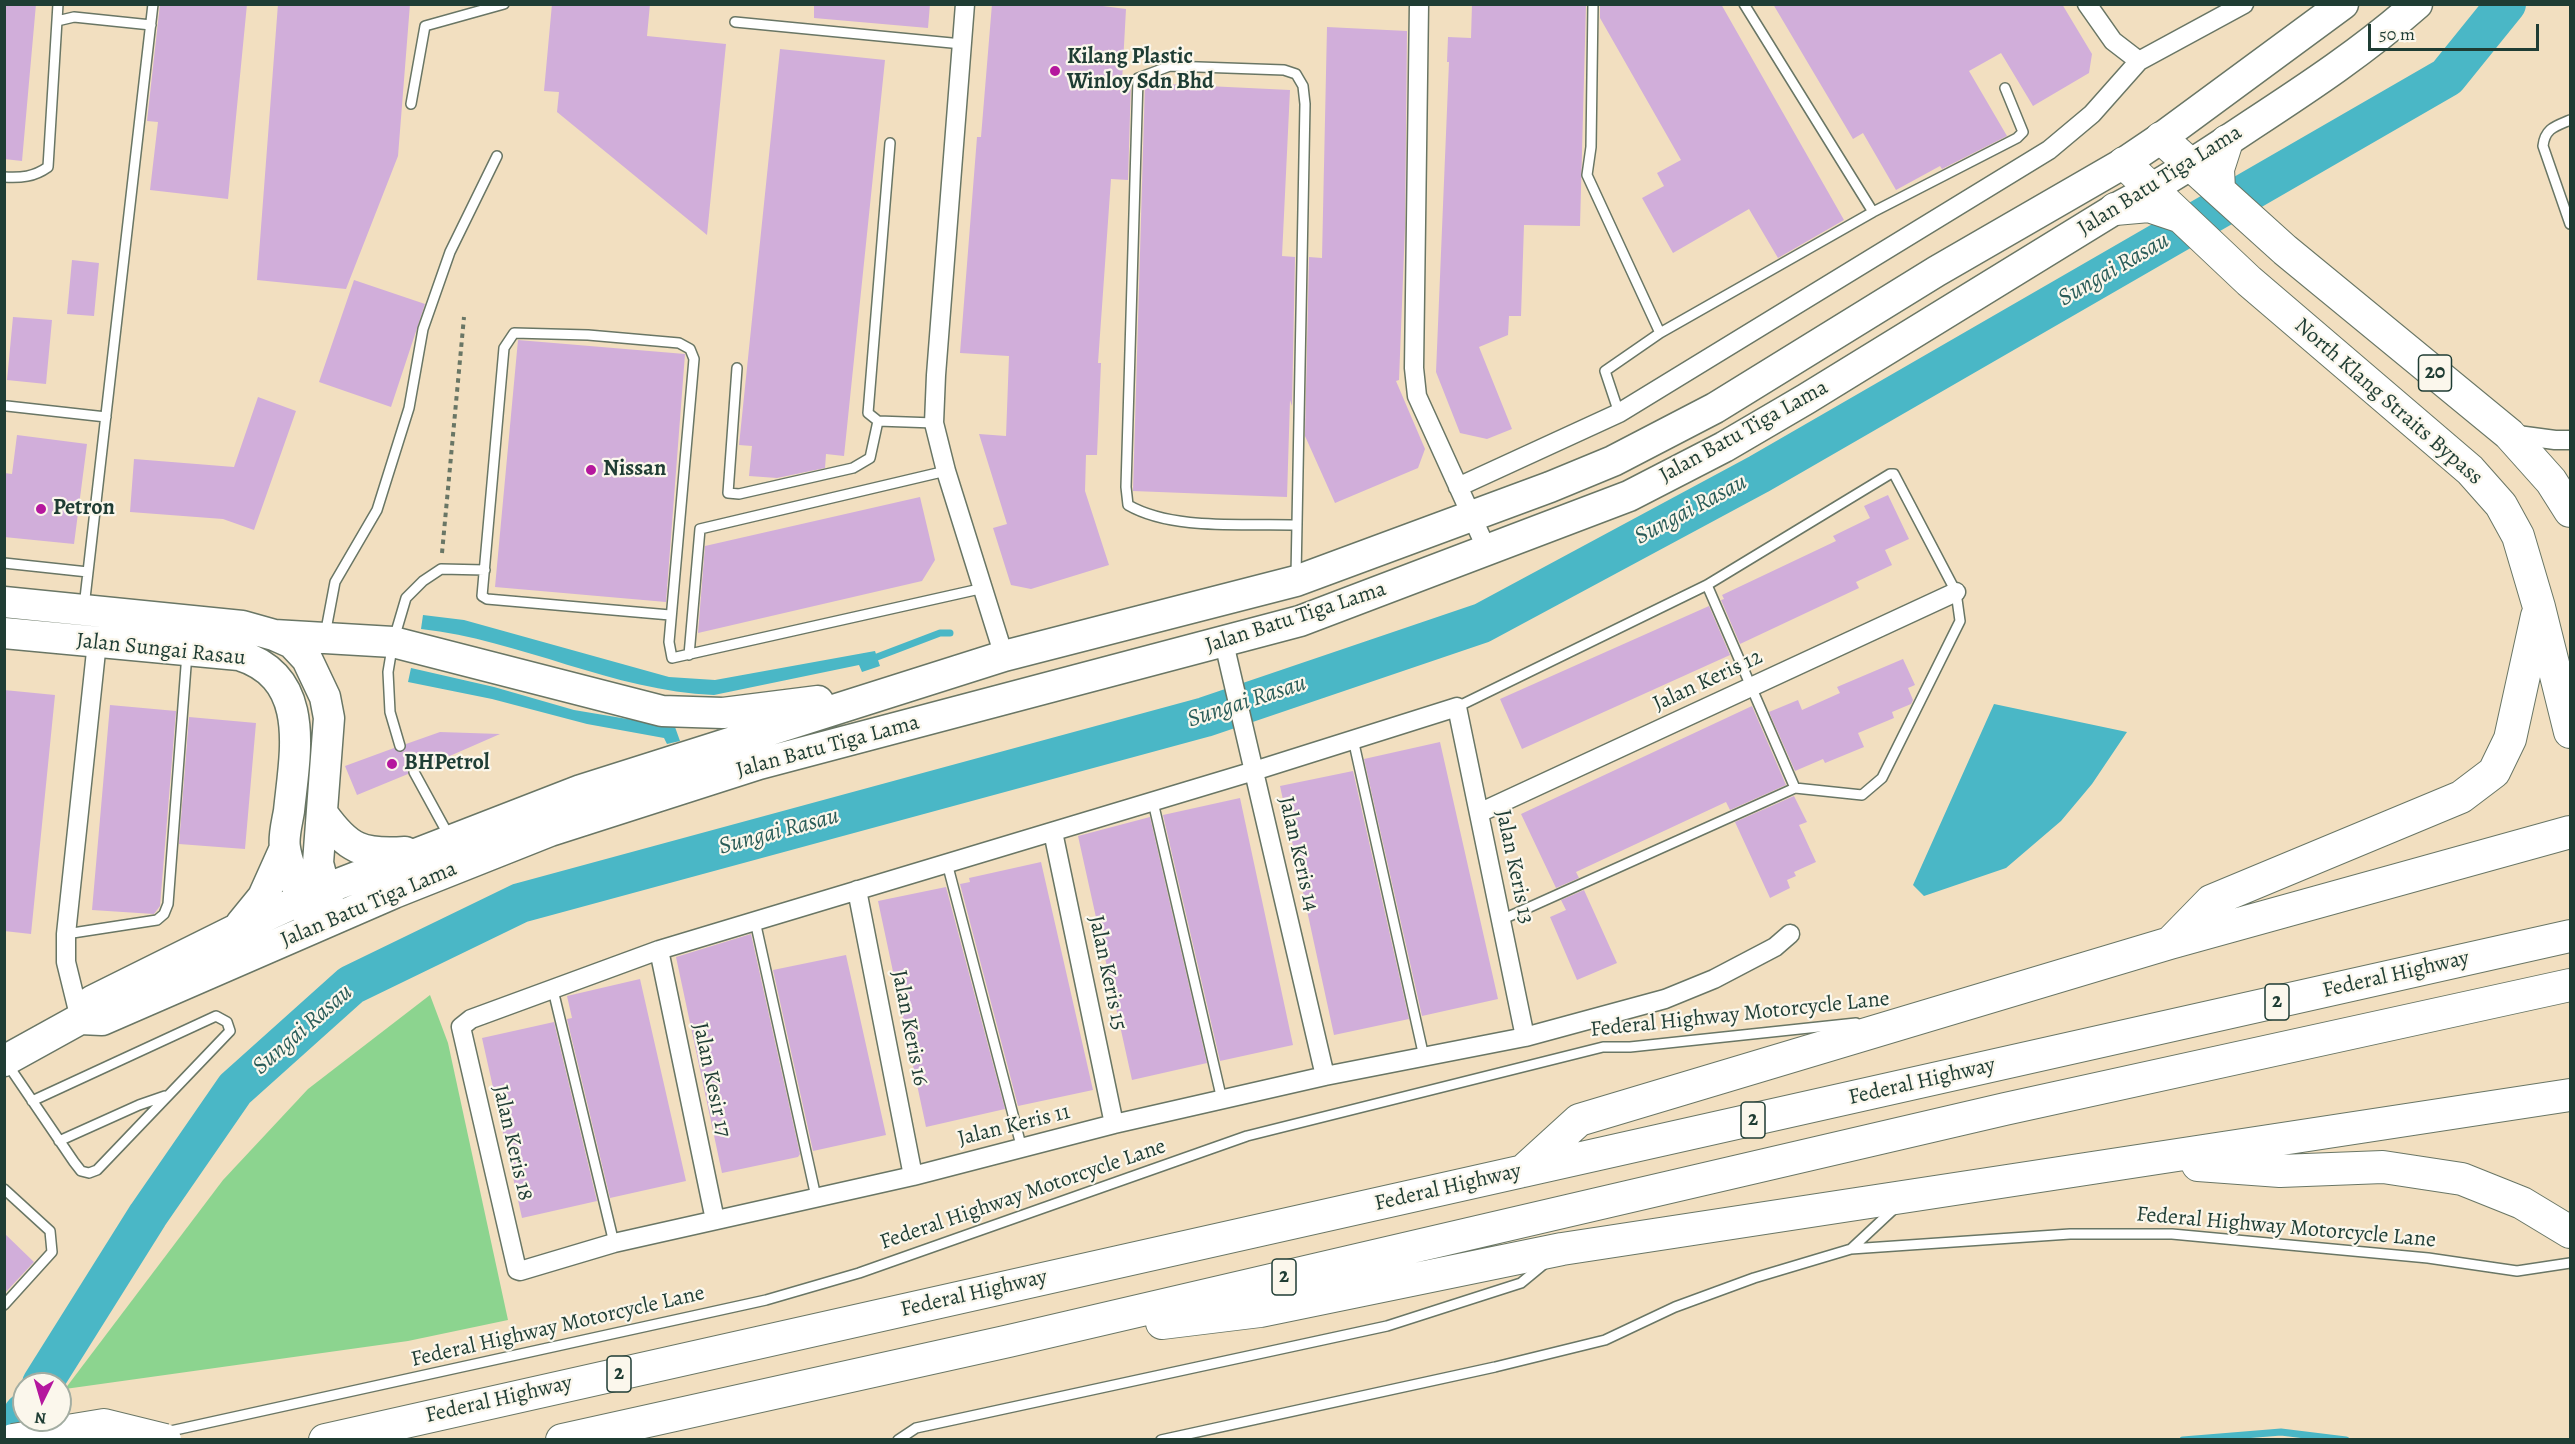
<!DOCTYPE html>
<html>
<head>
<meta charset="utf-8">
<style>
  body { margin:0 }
  #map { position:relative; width:2575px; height:1444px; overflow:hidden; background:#f2dfc0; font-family:Alegreya,serif }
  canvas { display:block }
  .frame { position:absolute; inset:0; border:6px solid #1f3d34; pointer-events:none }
  .north { position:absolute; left:12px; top:1372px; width:60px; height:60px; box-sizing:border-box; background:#fbf7ec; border:2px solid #a3ada2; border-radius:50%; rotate:185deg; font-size:16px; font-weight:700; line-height:24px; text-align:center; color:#1f3d34 }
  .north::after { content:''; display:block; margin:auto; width:21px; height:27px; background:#b5179e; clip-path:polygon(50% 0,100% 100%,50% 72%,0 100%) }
  .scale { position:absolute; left:2368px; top:24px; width:171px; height:27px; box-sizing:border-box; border:3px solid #1f3d34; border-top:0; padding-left:8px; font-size:18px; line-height:21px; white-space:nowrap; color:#1f3d34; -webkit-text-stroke:4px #fbf7ec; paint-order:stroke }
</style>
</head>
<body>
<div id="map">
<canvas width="2575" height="1444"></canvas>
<div class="frame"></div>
<div class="north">N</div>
<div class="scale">50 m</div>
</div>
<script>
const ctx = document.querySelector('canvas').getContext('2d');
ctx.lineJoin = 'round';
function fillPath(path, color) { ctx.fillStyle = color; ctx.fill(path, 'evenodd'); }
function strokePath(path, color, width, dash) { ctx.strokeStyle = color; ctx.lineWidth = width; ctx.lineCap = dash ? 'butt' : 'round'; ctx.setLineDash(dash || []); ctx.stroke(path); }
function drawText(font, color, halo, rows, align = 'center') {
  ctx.font = font + ' Alegreya,serif'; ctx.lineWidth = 4.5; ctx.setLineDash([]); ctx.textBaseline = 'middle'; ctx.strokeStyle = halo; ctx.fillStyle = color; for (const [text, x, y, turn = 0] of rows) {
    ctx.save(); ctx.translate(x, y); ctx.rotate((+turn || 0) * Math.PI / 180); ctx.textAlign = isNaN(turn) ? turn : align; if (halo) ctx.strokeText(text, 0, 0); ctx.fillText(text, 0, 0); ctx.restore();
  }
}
const green = new Path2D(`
  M 430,995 L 448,1043 L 508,1320 L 408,1341 L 65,1389 L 223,1180 L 308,1089 Z`);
const water = new Path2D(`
  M 423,615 L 464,620 L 669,677 L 715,680 L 875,651 L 880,666 L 862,672 L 859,665 L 714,695 C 613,691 521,640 421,629 Z
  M 411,668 L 494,687 L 574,710 L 675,727 L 680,741 L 667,744 L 664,738 L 587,724 L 492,699 L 408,682 Z
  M 1994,704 L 2127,732 L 2092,784 L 2061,821 L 2006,868 L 1924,896 L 1913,885 Z`);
const stream = new Path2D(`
  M 877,657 L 940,633 L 950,633
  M 2183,1440 L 2281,1432 L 2346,1440`);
const river = new Path2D(`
  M 42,1384 L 148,1215 L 235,1089 L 351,985 L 520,903 L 1205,717 L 1482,623 L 1759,474 L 2447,77 L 2506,4
  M 7,1440 L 24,1413`);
const building = new Path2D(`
  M 4,4 L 36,4 L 22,161 L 4,159 Z
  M 160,4 L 247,4 L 228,199 L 150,190 L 158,122 L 147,121 Z
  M 278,4 L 410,4 L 398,156 L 346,289 L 257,280 Z
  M 552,4 L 650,4 L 647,36 L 726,44 L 707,235 L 557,112 L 559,92 L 544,91 Z
  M 814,4 L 930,4 L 928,28 L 814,18 Z
  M 992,4 L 1087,4 L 1126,9 L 1122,82 L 1131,82 L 1128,180 L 1111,179 L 1098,363 L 1101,363 L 1097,455 L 1086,455 L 1085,491 L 1109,565 L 1031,589 L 1011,585 L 993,528 L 1007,524 L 979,434 L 1006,436 L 1009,356 L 960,353 L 977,137 L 981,137 Z
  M 1472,4 L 1586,4 L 1580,226 L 1524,225 L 1521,316 L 1509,316 L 1508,335 L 1479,347 L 1512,429 L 1487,439 L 1460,433 L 1436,372 L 1449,62 L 1447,62 L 1448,37 L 1471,38 Z
  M 1600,4 L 1721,4 L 1844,220 L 1778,258 L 1749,209 L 1673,253 L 1642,198 L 1664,186 L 1657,173 L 1681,160 L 1600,18 Z
  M 1773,4 L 2062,4 L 2092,54 L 2089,73 L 2033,106 L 2001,53 L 1969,71 L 2007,136 L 1942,169 L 1940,166 L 1896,190 L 1863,133 L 1853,139 Z
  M 1327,27 L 1407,31 L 1405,227 L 1399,380 L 1396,381 L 1425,449 L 1418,468 L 1335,503 L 1305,436 L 1309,257 L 1322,258 Z
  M 780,49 L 885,60 L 844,456 L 826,454 L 825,468 L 777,478 L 749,476 L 752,446 L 739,445 Z
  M 1145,83 L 1290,90 L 1282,256 L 1295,257 L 1292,406 L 1290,400 L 1287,497 L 1133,491 Z
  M 72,260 L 99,263 L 94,316 L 67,314 Z
  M 354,280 L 425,304 L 391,407 L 319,382 Z
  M 13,317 L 52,320 L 46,384 L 7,380 Z
  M 518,340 L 685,354 L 666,602 L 495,587 Z
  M 258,397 L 296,411 L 254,530 L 223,519 L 130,512 L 134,459 L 234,467 Z
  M 17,435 L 87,444 L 74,544 L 4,537 L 4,473 L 12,474 Z
  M 1888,495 L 1909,539 L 1885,550 L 1892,565 L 1856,582 L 1859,588 L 1740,644 L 1721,600 L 1724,599 L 1722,595 L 1836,541 L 1833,536 L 1870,518 L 1864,506 Z
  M 920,497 L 935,560 L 922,581 L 698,633 L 705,546 Z
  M 1709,606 L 1730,655 L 1522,749 L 1500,699 Z
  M 1903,659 L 1915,685 L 1908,688 L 1913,700 L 1911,704 L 1892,712 L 1894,718 L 1858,733 L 1864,747 L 1825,763 L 1823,759 L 1795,771 L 1769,712 L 1798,700 L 1802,710 L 1840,693 L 1837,687 Z
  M 4,690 L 55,695 L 31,934 L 4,931 Z
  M 110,705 L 176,711 L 160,906 L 154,914 L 92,910 Z
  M 1752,706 L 1786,785 L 1730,810 L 1726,802 L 1576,872 L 1579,878 L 1556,888 L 1521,814 Z
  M 189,717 L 256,723 L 245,849 L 179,844 Z
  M 440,732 L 500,734 L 420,769 L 411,766 L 408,774 L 357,795 L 345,766 L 394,748 L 402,752 L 406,744 Z
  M 1440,742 L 1498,999 L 1422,1016 L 1364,759 Z
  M 1353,771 L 1409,1019 L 1334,1035 L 1280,786 Z
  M 1794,796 L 1807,822 L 1799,825 L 1816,862 L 1794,872 L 1796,876 L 1787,880 L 1790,888 L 1770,898 L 1735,822 Z
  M 1240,798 L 1293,1045 L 1220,1061 L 1163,815 Z
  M 1150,817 L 1207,1063 L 1132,1080 L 1078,836 Z
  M 1041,862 L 1093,1090 L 1018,1106 L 960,884 L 970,882 L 969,878 Z
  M 946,887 L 1005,1109 L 926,1127 L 878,901 Z
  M 1584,890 L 1617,963 L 1577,980 L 1550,917 L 1566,910 L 1561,900 Z
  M 751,934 L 800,1154 L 798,1157 L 722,1173 L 676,957 Z
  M 846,955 L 886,1135 L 813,1151 L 773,970 Z
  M 640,979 L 686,1181 L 610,1198 L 567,1019 L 572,1018 L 567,996 Z
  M 554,1022 L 597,1201 L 522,1218 L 482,1038 Z
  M 4,1233 L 34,1262 L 4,1294 Z`);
const path = new Path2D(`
  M 442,553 L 464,317`);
const service = new Path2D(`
  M 1593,4 L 1591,147 L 1587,175 L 1660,333
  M 1744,4 L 1873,212
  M 57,21 L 74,17 L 151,25
  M 735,22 L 962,44
  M 411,104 L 425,26 L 504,4
  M 2570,120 C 2556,126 2545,128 2543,146 L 2570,224
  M 890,143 L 868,413 L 878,421 L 934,423
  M 4,177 C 21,178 34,177 48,167 L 58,4
  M 737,368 L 728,493 L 739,494 L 853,468 L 870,458 L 878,421
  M 7,406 L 106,417
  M 1619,413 L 1605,371 L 1660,333 L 1873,212 L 2017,138 L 2023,132 L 2005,88
  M 4,563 L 88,572
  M 1296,576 L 1305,104 L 1303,86 L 1296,74 L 1284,70 L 1170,66 L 1138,78 L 1126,487 L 1128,505 C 1173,531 1245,523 1297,525
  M 1707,585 L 1795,788
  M 84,607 L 153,4
  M 670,615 L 487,599 L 482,596 L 504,348 L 514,333 L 588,335 L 679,343 L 690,349 L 694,359 L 669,642 L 672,658 L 984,588
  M 325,635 L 335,582 L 377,510 L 409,408 L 423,329 L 450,252 L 497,156
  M 689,655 L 700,529 L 946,471
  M 1457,707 L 1707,585 L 1890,474 L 1894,474 L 1956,592 L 1960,621 L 1882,778 L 1862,795 L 1795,788 L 1501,920
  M 1353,739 L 1424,1057
  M 400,746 L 390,712 L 388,672 L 393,642 L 406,598 L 423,581 L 441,569 L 485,570
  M 414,772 L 449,836
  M 1153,802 L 1222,1100
  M 947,863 L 1022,1149
  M 755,921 L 816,1197
  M 66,934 L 157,920 L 164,914 L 168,904 L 187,653
  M 553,990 L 614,1243
  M 8,1065 L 74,1162 L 81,1171 L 89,1173 L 97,1170 L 230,1031 L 227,1022 L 216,1016 L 32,1101
  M 59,1141 L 139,1105 L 165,1096
  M 4,1189 L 50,1231 L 52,1252 L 4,1305
  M 1851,1249 L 1896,1207
  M 166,1432 L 766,1300 L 859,1273 L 1247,1136 L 1603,1047 L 1630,1047 L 1856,1023
  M 898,1440 L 916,1428 L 1387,1326 L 1521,1283 L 1544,1264
  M 1161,1440 L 1495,1367 L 1605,1340 L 1675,1307 L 1754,1278 L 1851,1249 L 2070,1234 L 2172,1234 L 2428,1258 L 2517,1271 L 2570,1263`);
const minor = new Path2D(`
  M 965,4 L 936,375 L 934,423 L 946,471 L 1004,656
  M 1419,4 L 1414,368 L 1417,396 L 1488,552
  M 2087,4 L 2113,41 L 2139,61
  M 2510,434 L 2555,440 L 2570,440
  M 1458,487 L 1619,413 L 2049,150 L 2092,114 L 2139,61 L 2244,4
  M 1224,643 L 1325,1076
  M 1479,813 L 1956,592
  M 1053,832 L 1114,1124
  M 857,890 L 913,1176
  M 659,950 L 715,1220
  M 80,1019 L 66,962 L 66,934 L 97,642
  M 1525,1037 L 1457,707 L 1254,771 L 659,950 L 471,1019 L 461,1027 L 517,1270 L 520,1271 L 614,1243 L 913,1176 L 1114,1124 L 1325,1076 L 1525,1037 L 1665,999 L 1714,979 L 1775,947 L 1790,934`);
const primary = new Path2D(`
  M 4,602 L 242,626 L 274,635 L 292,643 L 307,659 L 325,697 L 329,718 L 318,863 L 330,909
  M 4,633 L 239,655 C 312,678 295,752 289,811 C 287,823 283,837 285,848 C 288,869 302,897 309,917
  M 274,635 L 393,642 L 662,711 L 723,713 L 818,701
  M 323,814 C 348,849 362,855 405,852
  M 241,924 L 263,897 L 285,848
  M 80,1019 L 102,1020 L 394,893 L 550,831 L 759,764 L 1300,621 L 1629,496 L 1724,447 L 1806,399 L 2115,209 C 2162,184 2206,155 2251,125 C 2309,87 2365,50 2417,4
  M 4,1061 L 80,1019 L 92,1001 L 237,929 L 323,890 L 581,790 L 1004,656 L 1296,581 L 1550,487 L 1613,461 L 1715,408 L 1937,271 L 2124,163 L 2161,138 L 2343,4`);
const trunk = new Path2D(`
  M 2161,138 L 2285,250 L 2509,434 L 2551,481 L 2570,511
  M 2124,163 L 2249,281 L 2470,470 L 2501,505 L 2518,536 L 2539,607 L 2570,732
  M 2219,190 L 2218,169 L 2227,141
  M 2115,209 L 2149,206 L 2179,216
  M 2171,942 L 2211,901 L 2461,797 L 2494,772 L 2510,739 L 2537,616
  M 2198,1165 L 2280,1171 L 2383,1167 L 2462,1179 L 2522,1203 L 2570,1232
  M 1523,1171 L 1579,1120 L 2170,943 L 2570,832
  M 1162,1323 L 1260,1311 L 1562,1249 L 2570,1095
  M 325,1440 L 2570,936
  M 562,1440 L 1009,1341 L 2005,1109 L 2570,985`);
const trunkBridge = new Path2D(`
  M 13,1440 L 104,1425 L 165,1440`);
const markers = [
  [1055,71,6,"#b5179e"],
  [591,470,6,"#b5179e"],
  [41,509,6,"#b5179e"],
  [392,764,6,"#b5179e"]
];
const shields = [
  [2435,373,33],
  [2277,1002,24],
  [1753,1120,24],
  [1284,1277,24],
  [619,1374,24]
];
const shieldNames = [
  ["20",2435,373],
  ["2",2277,1002],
  ["2",1753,1120],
  ["2",1284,1277],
  ["2",619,1374]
];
const poiNames = [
  ["Kilang Plastic",1067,58],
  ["Winloy Sdn Bhd",1067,83],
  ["Nissan",603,470],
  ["Petron",53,509],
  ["BHPetrol",404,764]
];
const streetNames = [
  ["Jalan Batu Tiga Lama",2160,181,-32],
  ["North Klang Straits Bypass",2388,402,41],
  ["Jalan Batu Tiga Lama",1744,432,-29],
  ["Jalan Batu Tiga Lama",1296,618,-18],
  ["Jalan Sungai Rasau",161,650,6],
  ["Jalan Keris 12",1708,681,-25],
  ["Jalan Batu Tiga Lama",828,747,-15],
  ["Jalan Keris 14",1298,854,77],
  ["Jalan Keris 13",1514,867,78],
  ["Jalan Batu Tiga Lama",369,905,-23],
  ["Jalan Keris 15",1107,973,78],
  ["Federal Highway",2396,975,-13],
  ["Federal Highway Motorcycle Lane",1740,1015,-6],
  ["Jalan Keris 16",909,1028,79],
  ["Jalan Kesir 17",711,1080,78],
  ["Federal Highway",1922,1082,-13],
  ["Jalan Keris 11",1014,1126,-14],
  ["Jalan Keris 18",512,1143,77],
  ["Federal Highway",1448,1188,-13],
  ["Federal Highway Motorcycle Lane",1023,1195,-19],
  ["Federal Highway Motorcycle Lane",2286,1228,5],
  ["Federal Highway",974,1294,-13],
  ["Federal Highway Motorcycle Lane",558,1327,-13],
  ["Federal Highway",499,1400,-13]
];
const waterNames = [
  ["Sungai Rasau",2114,270,-30],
  ["Sungai Rasau",1691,510,-28],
  ["Sungai Rasau",1247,702,-18],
  ["Sungai Rasau",779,832,-15],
  ["Sungai Rasau",303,1030,-41]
];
fillPath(green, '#8cd48f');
fillPath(water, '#4ab7c6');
strokePath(stream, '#4ab7c6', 7);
strokePath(river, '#4ab7c6', 40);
fillPath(building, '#d1aeda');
strokePath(service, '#697665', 12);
strokePath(minor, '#697665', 21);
strokePath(primary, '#697665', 33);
strokePath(trunk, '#697665', 34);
strokePath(path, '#697665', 4, [4.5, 4.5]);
strokePath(service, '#fff', 9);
strokePath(minor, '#fff', 18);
strokePath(primary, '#fff', 30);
strokePath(trunk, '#fff', 32);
strokePath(trunkBridge, '#697665', 34, []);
strokePath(trunkBridge, '#fff', 32);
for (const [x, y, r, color] of markers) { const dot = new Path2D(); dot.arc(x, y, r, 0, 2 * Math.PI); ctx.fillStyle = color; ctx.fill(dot); strokePath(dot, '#fbf7ec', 2); }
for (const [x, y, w] of shields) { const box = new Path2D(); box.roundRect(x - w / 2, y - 18, w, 36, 4.5); ctx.fillStyle = '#fbf7ec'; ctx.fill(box); strokePath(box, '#1f3d34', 1.5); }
drawText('bold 21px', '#1f3d34', null, shieldNames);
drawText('bold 22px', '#1f3d34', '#fbf7ec', poiNames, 'left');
drawText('22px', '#1f3d34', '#fbf7ec', streetNames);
drawText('italic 24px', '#2a5c58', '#fbf7ec', waterNames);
</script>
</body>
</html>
